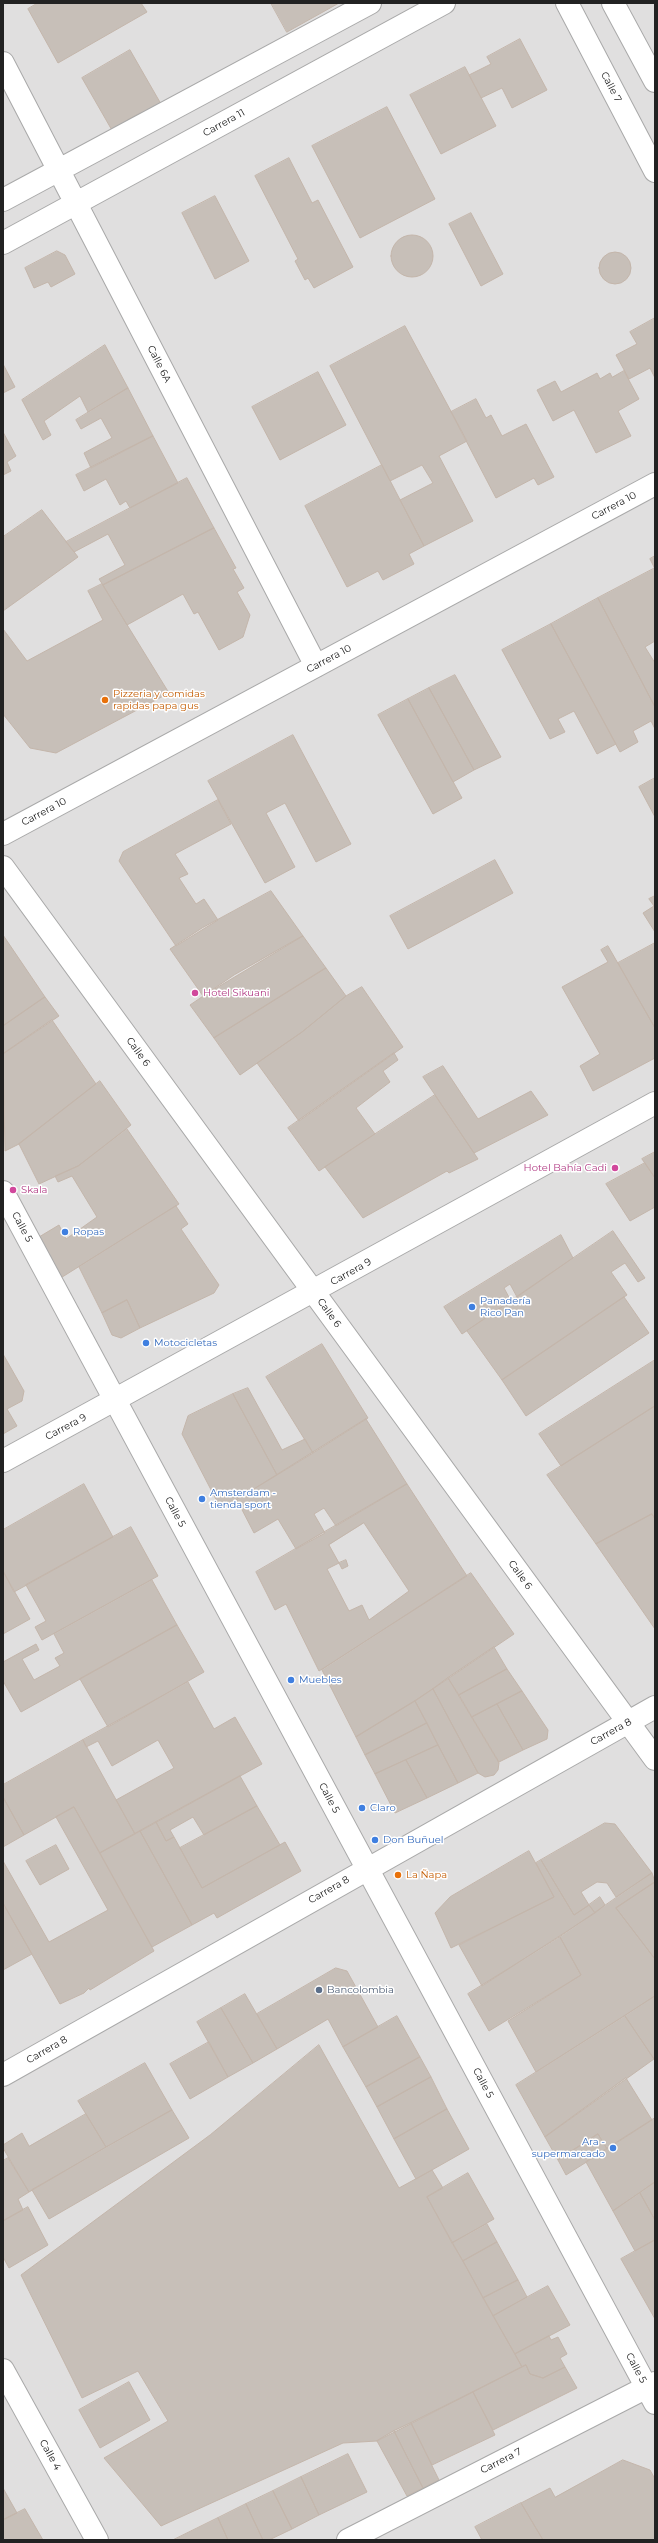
<!DOCTYPE html>
<html>
<head>
<meta charset="utf-8">
<style>
  body { margin:0 }
  #map { position:relative; width:658px; height:2543px; overflow:hidden; background:#f2efe9; font-family:Montserrat,sans-serif }
  canvas { display:block }
  .frame { position:absolute; inset:0; border:4px solid #222; pointer-events:none }
</style>
</head>
<body>
<div id="map">
<canvas width="658" height="2543"></canvas>
<div class="frame"></div>
</div>
<script>
const ctx = document.querySelector('canvas').getContext('2d');
ctx.lineJoin = 'round';
function fillPath(path, color) { ctx.fillStyle = color; ctx.fill(path, 'evenodd'); }
function strokePath(path, color, width, dash) { ctx.strokeStyle = color; ctx.lineWidth = width; ctx.lineCap = dash ? 'butt' : 'round'; ctx.setLineDash(dash || []); ctx.stroke(path); }
function drawText(font, color, halo, rows, align = 'center') {
  ctx.font = font + ' Montserrat,sans-serif'; ctx.lineWidth = 3; ctx.setLineDash([]); ctx.textBaseline = 'middle'; ctx.strokeStyle = halo; ctx.fillStyle = color; for (const [text, x, y, turn = 0] of rows) {
    ctx.save(); ctx.translate(x, y); ctx.rotate((+turn || 0) * Math.PI / 180); ctx.textAlign = isNaN(turn) ? turn : align; if (halo) ctx.strokeText(text, 0, 0); ctx.fillText(text, 0, 0); ctx.restore();
  }
}
const residential = new Path2D(`
  M 3,3 L 655,3 L 655,2540 L 3,2540 Z`);
const building = new Path2D(`
  M 38,3 L 141,3 L 147,12 L 58,63 L 28,9 Z
  M 271,3 L 339,3 L 287,32 Z
  M 520,39 L 547,90 L 512,108 L 502,88 L 481,98 L 469,75 L 491,64 L 487,57 Z
  M 130,50 L 161,104 L 141,115 L 140,113 L 127,120 L 129,122 L 113,132 L 82,78 Z
  M 465,67 L 496,126 L 441,154 L 410,95 Z
  M 387,107 L 435,199 L 360,238 L 312,146 Z
  M 289,158 L 312,203 L 318,200 L 353,267 L 314,288 L 308,278 L 305,280 L 295,261 L 298,259 L 255,176 Z
  M 215,196 L 249,261 L 215,279 L 182,213 Z
  M 471,213 L 503,274 L 481,286 L 449,224 Z
  M391 256a21 21 0 1 1 42 0a21 21 0 1 1-42 0Z
  M 57,251 L 65,255 L 75,274 L 51,287 L 48,282 L 34,288 L 25,268 Z
  M599 268a16 16 0 1 1 32 0a16 16 0 1 1-32 0Z
  M 655,318 L 655,378 L 650,368 L 629,379 L 616,355 L 637,344 L 630,332 Z
  M 405,326 L 467,441 L 439,456 L 473,521 L 424,546 L 400,500 L 433,483 L 422,465 L 390,481 L 330,366 Z
  M 105,345 L 128,388 L 88,412 L 80,396 L 44,421 L 51,435 L 43,440 L 22,400 Z
  M 3,364 L 15,387 L 3,393 Z
  M 624,371 L 639,399 L 618,411 L 631,436 L 596,453 L 574,410 L 553,421 L 537,390 L 555,381 L 561,392 L 597,373 L 600,379 L 610,373 L 612,377 Z
  M 318,372 L 346,425 L 280,460 L 252,407 Z
  M 128,388 L 153,436 L 91,468 L 84,453 L 112,438 L 101,418 L 81,429 L 76,420 Z
  M 476,399 L 486,418 L 491,415 L 502,436 L 526,424 L 554,477 L 538,485 L 534,478 L 496,498 L 451,412 Z
  M 3,432 L 16,456 L 7,462 L 11,471 L 3,475 Z
  M 153,436 L 178,483 L 130,508 L 126,501 L 120,505 L 106,479 L 84,491 L 76,475 Z
  M 382,465 L 424,546 L 409,554 L 414,564 L 383,580 L 378,571 L 347,587 L 305,506 Z
  M 187,478 L 214,528 L 103,585 L 99,579 L 125,565 L 108,534 L 74,552 L 66,542 Z
  M 42,510 L 78,557 L 3,611 L 3,537 Z
  M 214,528 L 236,568 L 233,569 L 244,588 L 237,592 L 250,615 L 243,637 L 219,650 L 198,612 L 194,614 L 183,594 L 127,625 L 103,585 Z
  M 655,556 L 655,569 L 650,559 Z
  M 655,568 L 655,641 L 645,647 L 655,663 L 655,707 L 598,598 Z
  M 102,584 L 169,693 L 56,753 L 30,748 L 3,714 L 3,629 L 27,661 L 103,620 L 88,591 Z
  M 598,598 L 655,707 L 655,729 L 651,721 L 633,731 L 638,742 L 620,752 L 551,624 Z
  M 551,624 L 616,744 L 597,754 L 574,711 L 558,719 L 565,732 L 550,739 L 502,650 Z
  M 455,675 L 501,757 L 474,770 L 429,688 Z
  M 429,688 L 474,770 L 453,782 L 408,699 Z
  M 408,699 L 462,798 L 433,814 L 378,715 Z
  M 293,735 L 351,844 L 316,862 L 285,803 L 266,813 L 295,867 L 265,883 L 208,781 Z
  M 655,778 L 655,817 L 639,787 Z
  M 218,800 L 231,824 L 175,854 L 188,874 L 179,878 L 196,904 L 204,899 L 218,920 L 176,946 L 119,861 L 123,852 Z
  M 495,860 L 513,893 L 408,949 L 390,916 Z
  M 271,891 L 303,936 L 203,996 L 170,949 L 202,928 Z
  M 655,896 L 655,932 L 643,913 L 654,906 L 649,899 Z
  M 3,935 L 45,997 L 3,1026 Z
  M 303,936 L 326,968 L 214,1038 L 190,1005 L 234,975 Z
  M 655,943 L 655,1028 L 618,963 Z
  M 608,946 L 655,1028 L 655,1058 L 593,1091 L 580,1066 L 600,1054 L 562,987 L 608,962 L 601,950 Z
  M 326,968 L 346,996 L 302,1032 L 240,1075 L 214,1038 Z
  M 362,987 L 403,1047 L 299,1121 L 257,1063 L 302,1032 L 346,996 Z
  M 45,997 L 59,1016 L 3,1054 L 3,1026 Z
  M 52,1020 L 96,1084 L 19,1144 L 5,1151 L 3,1054 Z
  M 394,1053 L 398,1060 L 383,1071 L 390,1082 L 356,1108 L 375,1134 L 319,1171 L 288,1128 Z
  M 443,1066 L 478,1119 L 531,1091 L 548,1115 L 474,1153 L 423,1077 Z
  M 100,1081 L 131,1125 L 78,1166 L 39,1184 L 19,1144 Z
  M 435,1095 L 478,1159 L 449,1173 L 447,1171 L 363,1218 L 325,1167 Z
  M 127,1129 L 179,1204 L 59,1279 L 39,1237 L 59,1225 L 66,1239 L 97,1217 L 72,1176 L 58,1182 L 55,1176 L 78,1166 Z
  M 655,1152 L 655,1178 L 642,1159 Z
  M 645,1163 L 655,1178 L 655,1207 L 630,1221 L 606,1184 Z
  M 176,1206 L 188,1224 L 181,1229 L 219,1285 L 214,1293 L 140,1328 L 127,1300 L 102,1313 L 79,1267 Z
  M 613,1231 L 645,1278 L 638,1282 L 625,1263 L 611,1272 L 627,1295 L 502,1380 L 467,1331 Z
  M 561,1235 L 573,1258 L 517,1297 L 510,1284 L 504,1288 L 511,1301 L 462,1334 L 444,1307 Z
  M 624,1297 L 649,1333 L 526,1416 L 502,1380 Z
  M 127,1300 L 140,1328 L 121,1338 L 112,1335 L 102,1313 Z
  M 322,1344 L 368,1418 L 313,1453 L 266,1377 Z
  M 3,1354 L 24,1391 L 22,1401 L 7,1409 L 17,1426 L 3,1434 Z
  M 655,1360 L 655,1406 L 561,1466 L 539,1434 Z
  M 248,1388 L 282,1450 L 305,1439 L 313,1453 L 277,1475 L 233,1394 Z
  M 233,1394 L 277,1475 L 221,1509 L 182,1434 L 188,1416 Z
  M 655,1406 L 655,1519 L 652,1514 L 596,1544 L 547,1475 Z
  M 366,1419 L 407,1484 L 336,1526 L 324,1508 L 314,1514 L 325,1533 L 296,1549 L 278,1519 L 254,1533 L 237,1500 Z
  M 84,1484 L 113,1537 L 14,1592 L 3,1571 L 3,1530 Z
  M 407,1484 L 467,1576 L 319,1671 L 286,1604 L 275,1610 L 256,1572 ZM 364,1523 L 409,1591 L 369,1620 L 362,1605 L 349,1611 L 327,1569 L 339,1563 L 329,1545 Z
  M 652,1514 L 655,1519 L 655,1629 L 596,1544 Z
  M 131,1527 L 158,1576 L 42,1640 L 35,1627 L 46,1621 L 26,1585 Z
  M 346,1560 L 348,1566 L 342,1569 L 339,1563 Z
  M 3,1571 L 30,1619 L 3,1634 Z
  M 471,1573 L 514,1634 L 415,1701 L 356,1737 L 322,1670 Z
  M 152,1580 L 177,1625 L 21,1712 L 3,1681 L 3,1662 L 36,1644 L 39,1650 L 22,1659 L 34,1680 L 60,1666 L 55,1658 L 64,1653 L 54,1634 Z
  M 177,1625 L 204,1672 L 108,1727 L 80,1679 Z
  M 494,1647 L 507,1669 L 459,1695 L 448,1678 Z
  M 507,1669 L 522,1691 L 472,1717 L 459,1695 Z
  M 448,1678 L 499,1763 L 498,1770 L 494,1775 L 485,1777 L 478,1773 L 433,1689 Z
  M 188,1682 L 214,1729 L 235,1717 L 262,1764 L 135,1834 L 116,1800 L 174,1768 L 158,1740 L 112,1766 L 98,1741 L 86,1747 L 83,1740 Z
  M 433,1689 L 478,1773 L 458,1783 L 415,1701 Z
  M 522,1691 L 548,1730 L 547,1739 L 523,1750 L 497,1704 Z
  M 415,1701 L 427,1723 L 365,1755 L 356,1737 Z
  M 497,1704 L 523,1750 L 499,1762 L 472,1717 Z
  M 427,1723 L 438,1745 L 375,1774 L 365,1755 Z
  M 83,1740 L 135,1834 L 100,1853 L 74,1807 L 24,1835 L 3,1797 L 3,1785 Z
  M 438,1745 L 458,1783 L 427,1798 L 406,1760 Z
  M 406,1760 L 427,1798 L 395,1813 L 375,1774 Z
  M 240,1776 L 257,1806 L 204,1835 L 193,1817 L 170,1830 L 174,1837 L 166,1841 L 156,1822 Z
  M 3,1797 L 24,1835 L 3,1847 Z
  M 257,1806 L 280,1845 L 202,1888 L 180,1848 Z
  M 74,1807 L 154,1951 L 90,1990 L 89,1988 L 84,1993 L 60,2004 L 3,1903 L 3,1861 L 49,1942 L 108,1910 L 56,1817 Z
  M 156,1822 L 166,1841 L 174,1837 L 202,1888 L 285,1842 L 301,1871 L 217,1918 L 214,1913 L 192,1925 L 140,1831 Z
  M 605,1823 L 615,1824 L 652,1873 L 616,1897 L 607,1883 L 597,1882 L 581,1892 L 589,1905 L 574,1915 L 541,1860 Z
  M 140,1831 L 192,1925 L 152,1947 L 100,1853 Z
  M 56,1845 L 69,1869 L 40,1885 L 26,1861 Z
  M 529,1851 L 554,1897 L 451,1948 L 435,1913 L 450,1897 Z
  M 541,1860 L 574,1915 L 589,1905 L 595,1913 L 482,1986 L 459,1945 L 554,1897 L 536,1863 Z
  M 652,1873 L 655,1882 L 616,1908 L 655,1959 L 655,1996 L 536,2072 L 508,2021 L 581,1975 L 560,1937 Z
  M 655,1882 L 655,1959 L 616,1908 Z
  M 600,1897 L 605,1905 L 595,1913 L 589,1905 Z
  M 5,1907 L 32,1954 L 3,1970 L 3,1908 Z
  M 560,1937 L 581,1975 L 489,2031 L 468,1994 Z
  M 336,1968 L 347,1971 L 378,2027 L 343,2047 L 328,2019 L 277,2049 L 257,2014 Z
  M 245,1994 L 277,2049 L 253,2063 L 221,2008 Z
  M 655,1996 L 655,2058 L 654,2059 L 625,2016 Z
  M 221,2008 L 253,2063 L 228,2077 L 197,2022 Z
  M 397,2016 L 420,2057 L 366,2087 L 343,2047 Z
  M 625,2016 L 654,2059 L 545,2137 L 516,2085 Z
  M 209,2042 L 228,2077 L 190,2099 L 170,2064 Z
  M 319,2045 L 399,2188 L 432,2170 L 443,2188 L 427,2197 L 522,2367 L 377,2441 L 343,2443 L 161,2526 L 104,2458 L 168,2421 L 138,2371 L 82,2398 L 21,2275 L 210,2135 Z
  M 420,2057 L 431,2077 L 377,2107 L 366,2087 Z
  M 145,2063 L 172,2110 L 106,2147 L 78,2101 Z
  M 431,2077 L 447,2109 L 394,2139 L 377,2107 Z
  M 626,2078 L 652,2120 L 607,2149 L 598,2134 L 558,2160 L 545,2137 Z
  M 447,2109 L 469,2149 L 416,2179 L 394,2139 Z
  M 172,2110 L 189,2138 L 49,2219 L 32,2190 Z
  M 86,2114 L 106,2147 L 29,2192 L 3,2148 L 3,2145 L 22,2133 L 29,2146 Z
  M 655,2118 L 655,2182 L 613,2211 L 586,2162 Z
  M 598,2134 L 607,2149 L 566,2175 L 558,2160 Z
  M 8,2158 L 29,2192 L 18,2199 L 23,2210 L 3,2221 L 3,2161 Z
  M 468,2173 L 494,2219 L 452,2243 L 427,2197 Z
  M 655,2182 L 655,2220 L 640,2193 Z
  M 640,2193 L 655,2220 L 655,2240 L 635,2251 L 613,2211 Z
  M 28,2207 L 48,2245 L 9,2268 L 3,2257 L 3,2221 Z
  M 487,2224 L 497,2242 L 463,2261 L 452,2243 Z
  M 655,2240 L 655,2319 L 621,2259 Z
  M 497,2242 L 518,2280 L 483,2298 L 463,2261 Z
  M 518,2280 L 527,2297 L 493,2316 L 483,2298 Z
  M 548,2286 L 570,2325 L 515,2354 L 493,2316 Z
  M 549,2336 L 551,2340 L 558,2337 L 567,2354 L 560,2358 L 565,2367 L 543,2378 L 530,2374 L 526,2365 L 522,2367 L 515,2354 Z
  M 526,2365 L 530,2374 L 543,2378 L 565,2367 L 577,2388 L 493,2430 L 473,2392 Z
  M 129,2382 L 150,2420 L 100,2448 L 79,2410 Z
  M 473,2392 L 495,2435 L 432,2465 L 411,2423 Z
  M 411,2423 L 439,2480 L 423,2488 L 394,2431 Z
  M 394,2431 L 423,2488 L 407,2496 L 377,2441 Z
  M 348,2454 L 367,2492 L 319,2515 L 301,2477 Z
  M 623,2460 L 650,2470 L 655,2479 L 655,2540 L 543,2540 L 521,2503 L 550,2488 L 555,2497 Z
  M 301,2477 L 319,2515 L 292,2529 L 273,2491 Z
  M 3,2488 L 17,2513 L 3,2520 Z
  M 273,2491 L 292,2529 L 269,2540 L 263,2540 L 246,2504 Z
  M 521,2503 L 543,2540 L 482,2540 L 475,2527 Z
  M 246,2504 L 263,2540 L 228,2540 L 218,2518 Z
  M 25,2509 L 43,2540 L 3,2540 L 3,2520 Z
  M 218,2518 L 228,2540 L 173,2540 Z`);
const minor = new Path2D(`
  M 567,3 L 655,171
  M 613,3 L 655,81
  M 3,63 L 316,666
  M 3,200 L 370,3
  M 3,243 L 444,3
  M 3,834 L 655,484
  M 3,867 L 655,1759
  M 3,1192 L 655,2403
  M 3,1461 L 655,1103
  M 3,2075 L 655,1707
  M 3,2370 L 97,2540
  M 348,2540 L 655,2383`);
const markers = [
  [105,700,4,"#e8710a"],
  [195,993,4,"#d1479c"],
  [615,1168,4,"#d1479c"],
  [13,1190,4,"#d1479c"],
  [65,1232,4,"#3f7fe0"],
  [472,1307,4,"#3f7fe0"],
  [146,1343,4,"#3f7fe0"],
  [202,1499,4,"#3f7fe0"],
  [291,1680,4,"#3f7fe0"],
  [362,1808,4,"#3f7fe0"],
  [375,1840,4,"#3f7fe0"],
  [398,1875,4,"#e8710a"],
  [319,1990,4,"#5c6f8a"],
  [613,2148,4,"#3f7fe0"]
];
const streetNames = [
  ["Calle 7",611,87,62],
  ["Carrera 11",224,123,-29],
  ["Calle 6A",159,364,63],
  ["Carrera 10",614,506,-28],
  ["Carrera 10",329,659,-28],
  ["Carrera 10",44,812,-28],
  ["Calle 6",138,1052,54],
  ["Calle 5",22,1227,62],
  ["Carrera 9",351,1272,-29],
  ["Calle 6",329,1313,54],
  ["Carrera 9",66,1427,-28],
  ["Calle 5",175,1512,62],
  ["Calle 6",520,1575,54],
  ["Carrera 8",611,1732,-29],
  ["Calle 5",329,1798,62],
  ["Carrera 8",329,1890,-30],
  ["Carrera 8",47,2050,-30],
  ["Calle 5",483,2083,62],
  ["Calle 5",636,2368,62],
  ["Calle 4",50,2455,61],
  ["Carrera 7",501,2461,-27]
];
const foodNames = [
  ["Pizzeria y comidas",113,694],
  ["rapidas papa gus",113,706],
  ["La Ñapa",406,1875]
];
const hotelNames = [
  ["Hotel Sikuani",203,993],
  ["Hotel Bahía Cadi",607,1168,"right"],
  ["Skala",21,1190]
];
const shopNames = [
  ["Ropas",73,1232],
  ["Panadería",480,1301],
  ["Rico Pan",480,1313],
  ["Motocicletas",154,1343],
  ["Amsterdam -",210,1493],
  ["tienda sport",210,1505],
  ["Muebles",299,1680],
  ["Claro",370,1808],
  ["Don Buñuel",383,1840],
  ["Ara -",605,2142,"right"],
  ["supermarcado",605,2154,"right"]
];
const serviceNames = [
  ["Bancolombia",327,1990]
];
fillPath(residential, '#e0dfdf');
fillPath(building, '#c7bfb8');
strokePath(building, '#c4b6ab', 1);
strokePath(minor, '#a9a9a9', 24);
strokePath(minor, '#fff', 22);
for (const [x, y, r, color] of markers) { const dot = new Path2D(); dot.arc(x, y, r, 0, 2 * Math.PI); ctx.fillStyle = color; ctx.fill(dot); strokePath(dot, '#fff', 1.5); }
drawText('10px', '#222', '#fff', streetNames);
drawText('10px', '#c56008', '#fff', foodNames, 'left');
drawText('10px', '#b23c85', '#fff', hotelNames, 'left');
drawText('10px', '#366cbe', '#fff', shopNames, 'left');
drawText('10px', '#4e5e75', '#fff', serviceNames, 'left');
</script>
</body>
</html>
